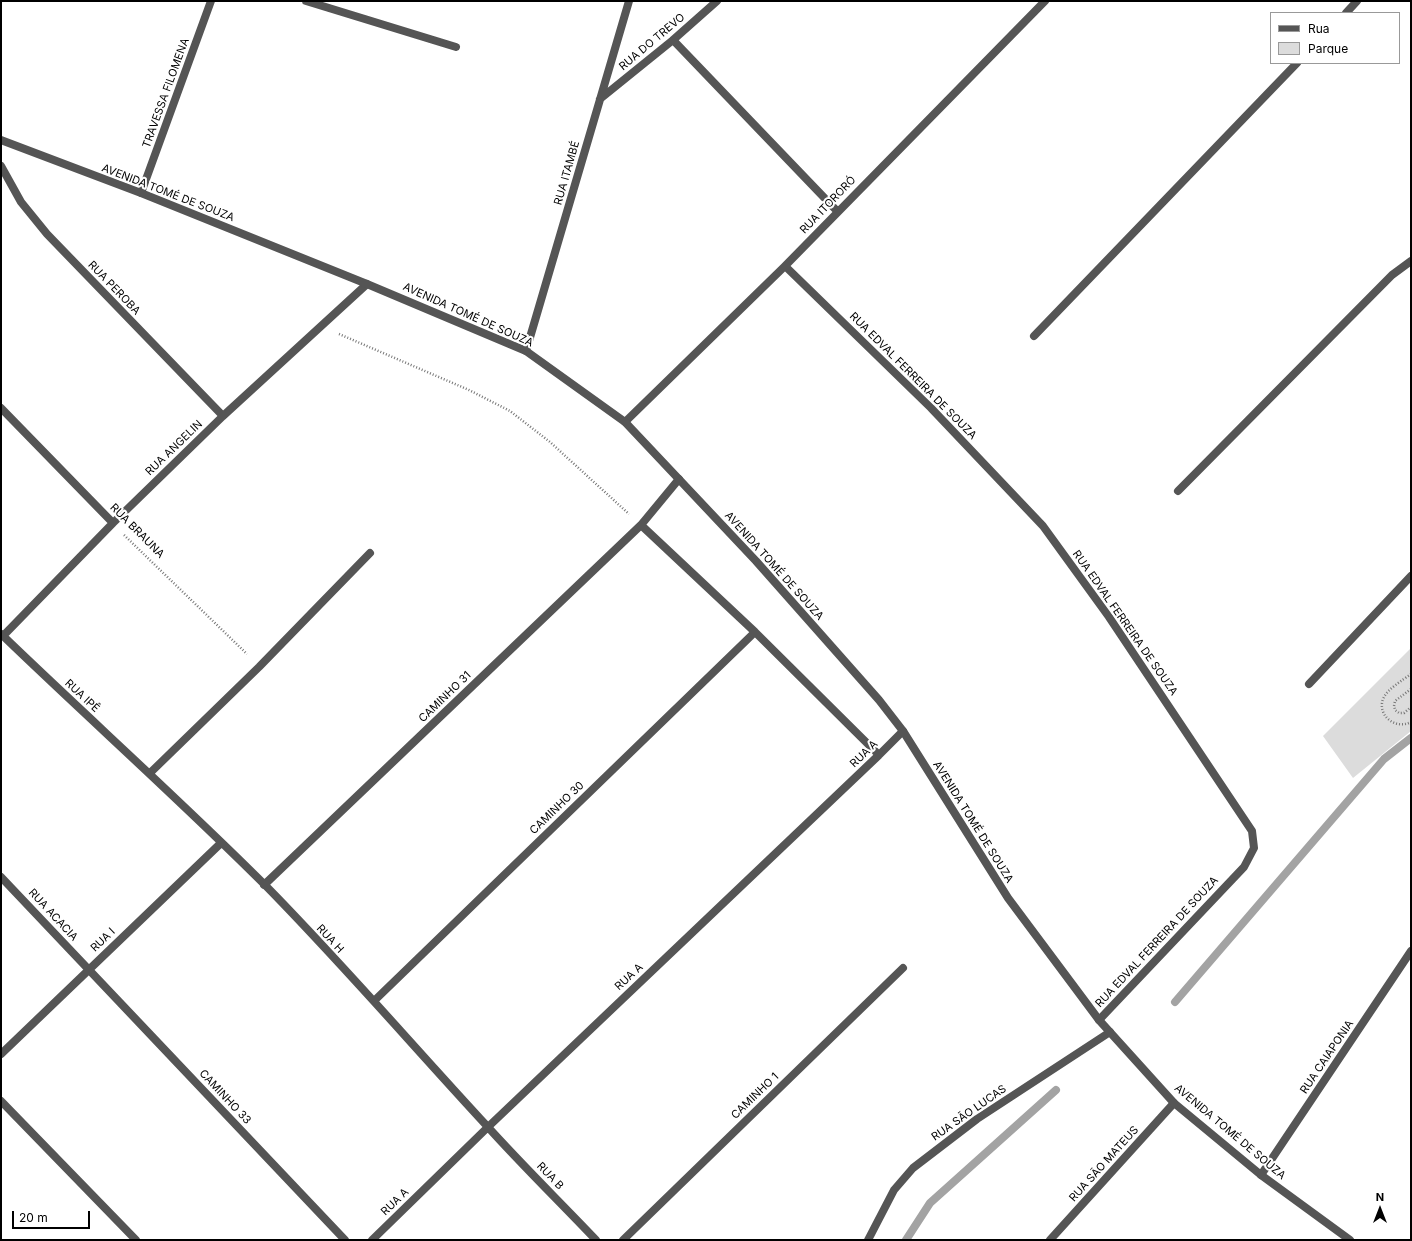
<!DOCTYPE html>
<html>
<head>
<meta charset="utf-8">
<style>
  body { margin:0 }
  #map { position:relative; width:1412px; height:1241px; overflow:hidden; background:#fff; font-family:Inter,sans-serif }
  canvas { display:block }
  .frame { position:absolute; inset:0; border:2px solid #000; pointer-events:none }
  .legend { position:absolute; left:1270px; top:12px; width:130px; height:52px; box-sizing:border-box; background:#fff; border:1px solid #999; margin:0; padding:5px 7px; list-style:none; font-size:12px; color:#000 }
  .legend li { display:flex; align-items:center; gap:8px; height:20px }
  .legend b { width:20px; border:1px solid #999 }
  .north { position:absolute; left:1360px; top:1189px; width:40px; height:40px; -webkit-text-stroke:3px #fff; paint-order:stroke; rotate:0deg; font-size:11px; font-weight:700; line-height:16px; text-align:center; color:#000 }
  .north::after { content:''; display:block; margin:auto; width:14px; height:18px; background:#000; clip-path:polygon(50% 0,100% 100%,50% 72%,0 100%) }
  .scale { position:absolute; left:12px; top:1211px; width:78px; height:18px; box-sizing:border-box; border:2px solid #000; border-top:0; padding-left:5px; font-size:12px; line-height:14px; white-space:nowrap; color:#000; -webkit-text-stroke:3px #fff; paint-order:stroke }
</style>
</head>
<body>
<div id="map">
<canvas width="1412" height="1241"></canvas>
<div class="frame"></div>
<ul class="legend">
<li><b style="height:5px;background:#555"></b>Rua</li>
<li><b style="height:11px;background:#dcdcdc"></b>Parque</li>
</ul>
<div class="north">N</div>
<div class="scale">20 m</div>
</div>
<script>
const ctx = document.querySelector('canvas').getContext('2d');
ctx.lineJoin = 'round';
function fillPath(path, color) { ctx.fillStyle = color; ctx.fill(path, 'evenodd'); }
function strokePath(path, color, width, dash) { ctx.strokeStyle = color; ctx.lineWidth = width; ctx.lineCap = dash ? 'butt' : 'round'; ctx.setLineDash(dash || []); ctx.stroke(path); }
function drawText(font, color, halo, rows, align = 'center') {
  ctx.font = font + ' Inter,sans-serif'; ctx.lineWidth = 4; ctx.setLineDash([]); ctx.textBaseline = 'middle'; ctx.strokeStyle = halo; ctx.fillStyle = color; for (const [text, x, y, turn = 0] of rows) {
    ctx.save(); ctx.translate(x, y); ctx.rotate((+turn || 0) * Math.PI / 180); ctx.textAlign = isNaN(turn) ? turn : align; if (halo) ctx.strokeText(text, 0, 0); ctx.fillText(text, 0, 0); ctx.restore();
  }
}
const green = new Path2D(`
  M 1411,648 L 1411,731 L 1353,778 L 1323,736 Z`);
const stream = new Path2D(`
  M 1175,1002 L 1384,759 L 1411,738
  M 906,1240 L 930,1203 L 1056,1090`);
const path = new Path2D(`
  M 339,334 L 469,390 L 510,411 L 550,442 L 629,514
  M 124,535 L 247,654
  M 1411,674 C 1403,680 1387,689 1383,699 C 1377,716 1396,730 1411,722
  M 1411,689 L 1395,701 L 1394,706 L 1395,710 L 1399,713 L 1404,713 L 1411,707`);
const minor = new Path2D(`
  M 306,1 L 456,47
  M 1346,13 L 1357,1
  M 673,40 L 837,211
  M 600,99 L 673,40 L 717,1
  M 1,166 L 21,202 L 47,234 L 223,416
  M 141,193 L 211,1
  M 785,266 L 931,408 L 1043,526 L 1109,617 L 1252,831 L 1254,848 L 1244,867 L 1099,1020
  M 1034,336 L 1297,63
  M 526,351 L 629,1
  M 1,408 L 113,523
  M 625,422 L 785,266 L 1045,1
  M 1178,491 L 1392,275 L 1411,261
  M 641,525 L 755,632 L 879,755
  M 1,634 C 88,718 178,798 264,884 C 341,962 412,1045 487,1126 C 522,1165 560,1202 596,1240
  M 3,636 L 113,523 L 223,416 L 367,284
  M 1309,684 L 1411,576
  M 150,773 L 259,667 L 370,553
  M 1,877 L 345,1240
  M 264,885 L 641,525 L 679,479
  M 374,1001 L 755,632
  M 1,1054 L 221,843
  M 1,1101 L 136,1240
  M 1261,1175 L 1411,951
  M 372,1240 L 488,1127 L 879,755 L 903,731
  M 623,1240 L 903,968
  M 868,1240 L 894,1190 L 913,1168 L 977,1119 L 1110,1032
  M 1050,1240 L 1174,1103`);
const tertiary = new Path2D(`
  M 1,140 L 141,193 L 367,284 L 526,351 L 625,422 L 756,561 L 879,700 L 903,731 L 1008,898 L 1099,1020 L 1174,1103 L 1261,1175 L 1350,1240`);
const streetNames = [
  ["RUA DO TREVO",652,42,-40],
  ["TRAVESSA FILOMENA",166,93,-70],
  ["RUA ITAMBÉ",567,173,-74],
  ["AVENIDA TOMÉ DE SOUZA",168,193,21],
  ["RUA ITORORÓ",828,205,-46],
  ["RUA PEROBA",114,288,46],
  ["AVENIDA TOMÉ DE SOUZA",468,315,24],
  ["RUA EDVAL FERREIRA DE SOUZA",913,376,45],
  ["RUA ANGELIN",174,448,-44],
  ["RUA BRAUNA",137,531,45],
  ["AVENIDA TOMÉ DE SOUZA",774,566,48],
  ["RUA EDVAL FERREIRA DE SOUZA",1125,623,55],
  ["RUA IPÊ",82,696,43],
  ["CAMINHO 31",445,697,-44],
  ["RUA A",864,754,-44],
  ["CAMINHO 30",557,808,-44],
  ["AVENIDA TOMÉ DE SOUZA",973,822,58],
  ["RUA ACACIA",53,915,47],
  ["RUA H",330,939,47],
  ["RUA I",103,940,-44],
  ["RUA EDVAL FERREIRA DE SOUZA",1157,942,-47],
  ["RUA A",629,977,-43],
  ["RUA CAIAPONIA",1327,1057,-56],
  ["CAMINHO 1",755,1096,-44],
  ["CAMINHO 33",225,1097,47],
  ["RUA SÃO LUCAS",969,1113,-35],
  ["AVENIDA TOMÉ DE SOUZA",1230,1132,40],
  ["RUA SÃO MATEUS",1104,1164,-48],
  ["RUA B",550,1176,46],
  ["RUA A",395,1202,-44]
];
fillPath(green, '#dcdcdc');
strokePath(stream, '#a3a3a3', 8);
strokePath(path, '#777', 2.5, [1, 2]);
strokePath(minor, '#555', 8);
strokePath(tertiary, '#555', 8);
drawText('11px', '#000', '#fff', streetNames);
</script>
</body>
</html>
